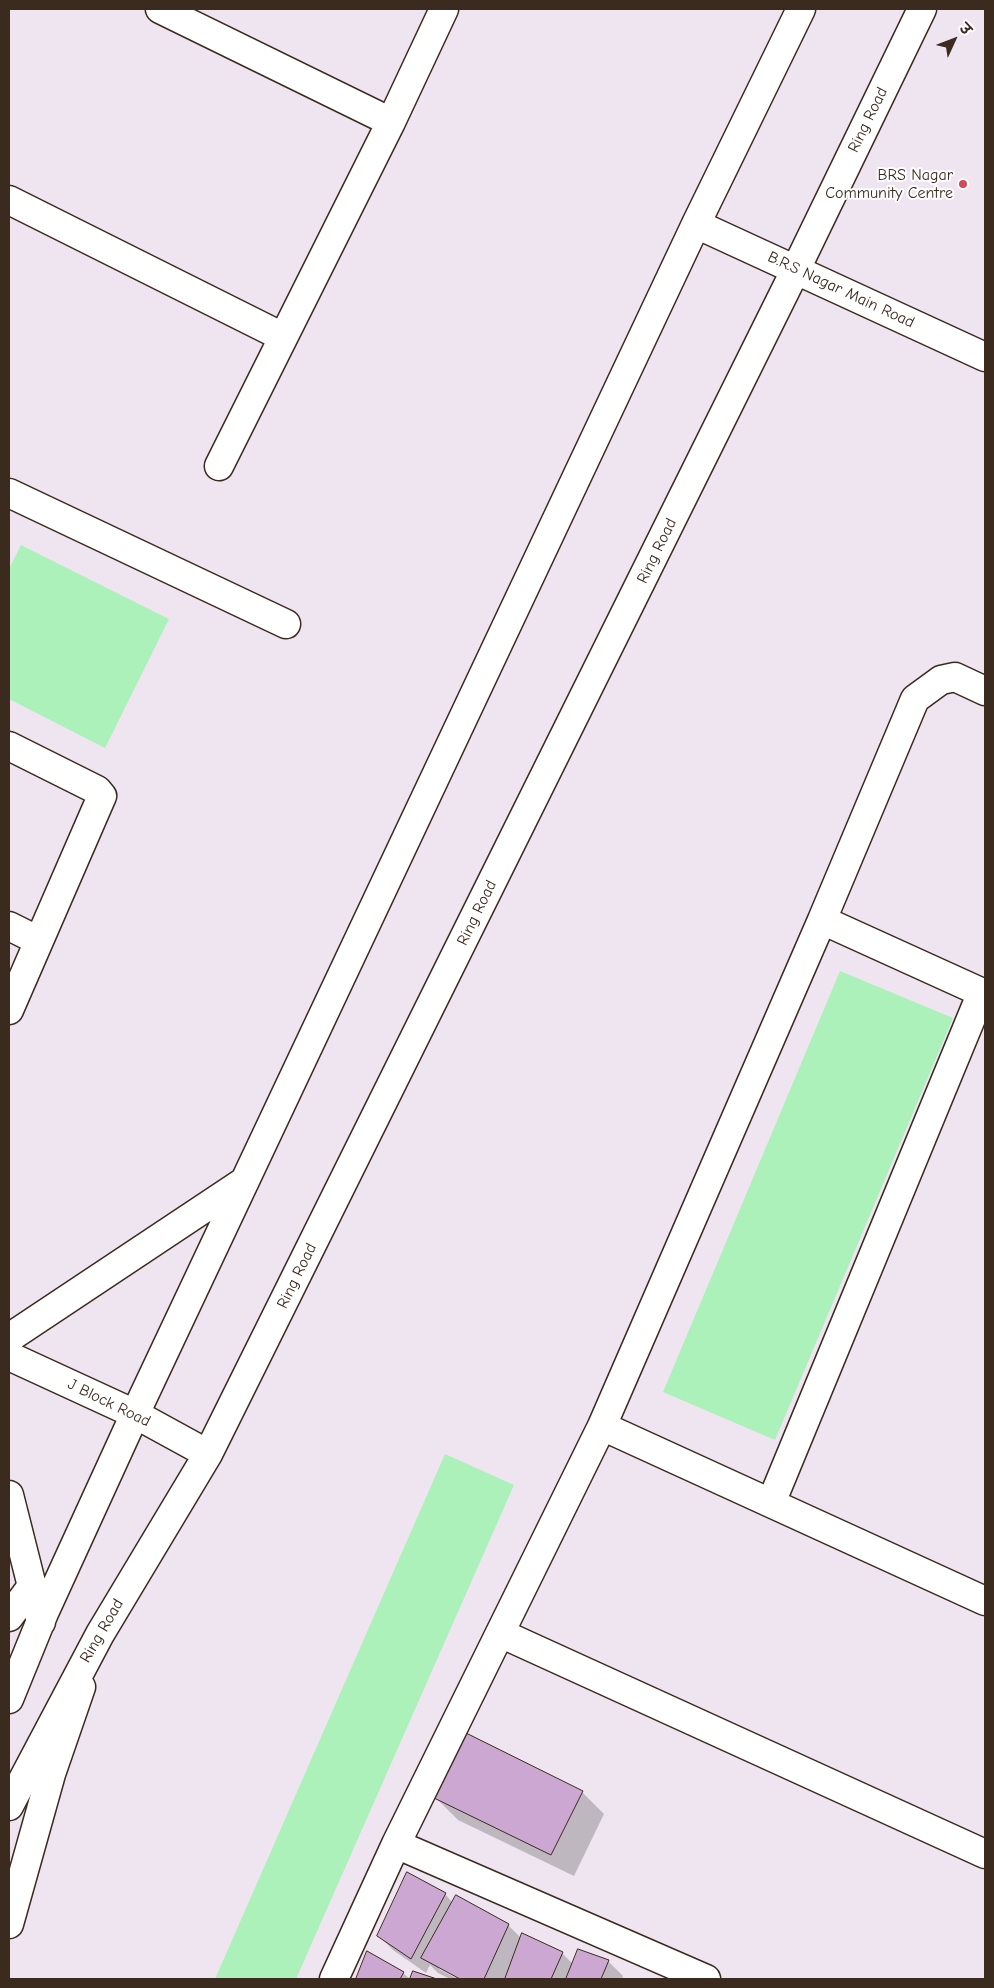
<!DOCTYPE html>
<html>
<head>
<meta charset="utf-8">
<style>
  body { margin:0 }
  #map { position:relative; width:994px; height:1988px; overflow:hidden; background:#efe5f1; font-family:"Comic Neue","Playpen Sans Deva",sans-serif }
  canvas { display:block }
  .frame { position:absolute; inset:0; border:10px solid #3b2a1e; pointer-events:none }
  .north { position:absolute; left:929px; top:15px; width:50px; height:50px; -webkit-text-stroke:4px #fff; paint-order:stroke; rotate:47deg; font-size:14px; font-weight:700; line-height:20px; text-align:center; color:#3b2a1e }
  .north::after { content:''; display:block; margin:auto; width:18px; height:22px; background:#3b2a1e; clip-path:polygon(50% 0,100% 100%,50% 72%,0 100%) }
</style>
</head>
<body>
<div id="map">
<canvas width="994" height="1988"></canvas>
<div class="frame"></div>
<div class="north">उ</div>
</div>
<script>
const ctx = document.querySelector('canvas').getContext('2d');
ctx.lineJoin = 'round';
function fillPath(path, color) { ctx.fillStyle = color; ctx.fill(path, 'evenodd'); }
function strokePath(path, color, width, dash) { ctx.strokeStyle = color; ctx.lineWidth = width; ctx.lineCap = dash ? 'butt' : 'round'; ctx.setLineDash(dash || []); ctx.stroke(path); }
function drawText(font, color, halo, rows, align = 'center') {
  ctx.font = font + ' "Comic Neue",sans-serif'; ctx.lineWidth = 4; ctx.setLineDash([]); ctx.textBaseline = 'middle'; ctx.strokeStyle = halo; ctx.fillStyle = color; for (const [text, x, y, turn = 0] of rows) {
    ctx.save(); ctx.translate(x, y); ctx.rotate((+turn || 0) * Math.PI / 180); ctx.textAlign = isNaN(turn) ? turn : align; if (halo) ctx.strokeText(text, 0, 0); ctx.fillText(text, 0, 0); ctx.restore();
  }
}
const green = new Path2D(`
  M 21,545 L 169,619 L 105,748 L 9,699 L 9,569 Z
  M 840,971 L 953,1018 L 775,1440 L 663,1392 Z
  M 445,1454 L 514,1485 L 296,1979 L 215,1979 Z`);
const shadow = new Path2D(`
  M 582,1792 L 604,1814 L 574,1876 L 458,1820 L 436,1798 Z
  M 445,1894 L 453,1903 L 508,1925 L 521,1938 L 562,1953 L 573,1964 L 608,1961 L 623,1976 L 622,1979 L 463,1979 L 439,1966 L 439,1969 L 458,1979 L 450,1979 L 438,1973 L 430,1965 L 426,1973 L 393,1950 L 378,1935 Z
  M 368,1952 L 403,1973 L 410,1979 L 357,1979 Z`);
const building = new Path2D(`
  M 466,1733 L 583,1791 L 551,1855 L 434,1798 Z
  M 407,1872 L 446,1893 L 411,1959 L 377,1936 Z
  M 456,1895 L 509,1924 L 484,1979 L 460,1979 L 421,1958 Z
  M 522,1933 L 563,1952 L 551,1979 L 505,1979 Z
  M 578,1949 L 609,1960 L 601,1979 L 566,1979 Z
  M 367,1951 L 404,1972 L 400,1979 L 356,1979 Z
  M 413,1971 L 437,1979 L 410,1979 Z`);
const street = new Path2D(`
  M 160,9 L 391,122
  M 9,200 L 283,337
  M 219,466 L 391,122 L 444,9
  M 9,493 L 286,624
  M 985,691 L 955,677 L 941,680 L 915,699 L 822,920 L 985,994
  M 9,746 L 97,790 L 102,796 L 9,1010
  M 822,920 L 602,1426 L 985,1601
  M 9,926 L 39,941
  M 602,1426 L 396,1844 L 706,1979
  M 771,1503 L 982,992
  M 9,1617 L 32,1586
  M 500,1633 L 985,1854
  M 9,1924 L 51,1774 L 81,1687
  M 334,1979 L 396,1844`);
const secondary = new Path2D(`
  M 696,224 L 985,357
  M 9,1338 L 245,1181
  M 9,1356 L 135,1414 L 208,1454
  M 9,1495 L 41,1622
  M 9,1699 L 44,1613 L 135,1414 L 696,224 L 801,9
  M 9,1806 L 100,1634 L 208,1454 L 796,269 L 922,9`);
const markers = [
  [963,184,5,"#d1495b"]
];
const streetNames = [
  ["Ring Road",868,120,-64],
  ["B.R.S Nagar Main Road",841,290,25],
  ["Ring Road",657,551,-64],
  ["Ring Road",477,913,-64],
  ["Ring Road",297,1276,-64],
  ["J Block Road",109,1403,26],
  ["Ring Road",102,1631,-60]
];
const poiNames = [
  ["BRS Nagar",953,175],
  ["Community Centre",953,193]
];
fillPath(green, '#acf0ba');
fillPath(shadow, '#0003');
fillPath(building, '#cba7d1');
strokePath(building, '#3b2a1e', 1);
strokePath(street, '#3b2a1e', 31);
strokePath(secondary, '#3b2a1e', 31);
strokePath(street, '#fff', 28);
strokePath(secondary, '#fff', 28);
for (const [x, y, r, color] of markers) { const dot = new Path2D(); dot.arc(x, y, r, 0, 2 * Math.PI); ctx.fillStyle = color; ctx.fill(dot); strokePath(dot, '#fff', 2); }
drawText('16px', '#3b2a1e', '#fff', streetNames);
drawText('16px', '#3b2a1e', '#fff', poiNames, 'right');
</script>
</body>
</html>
